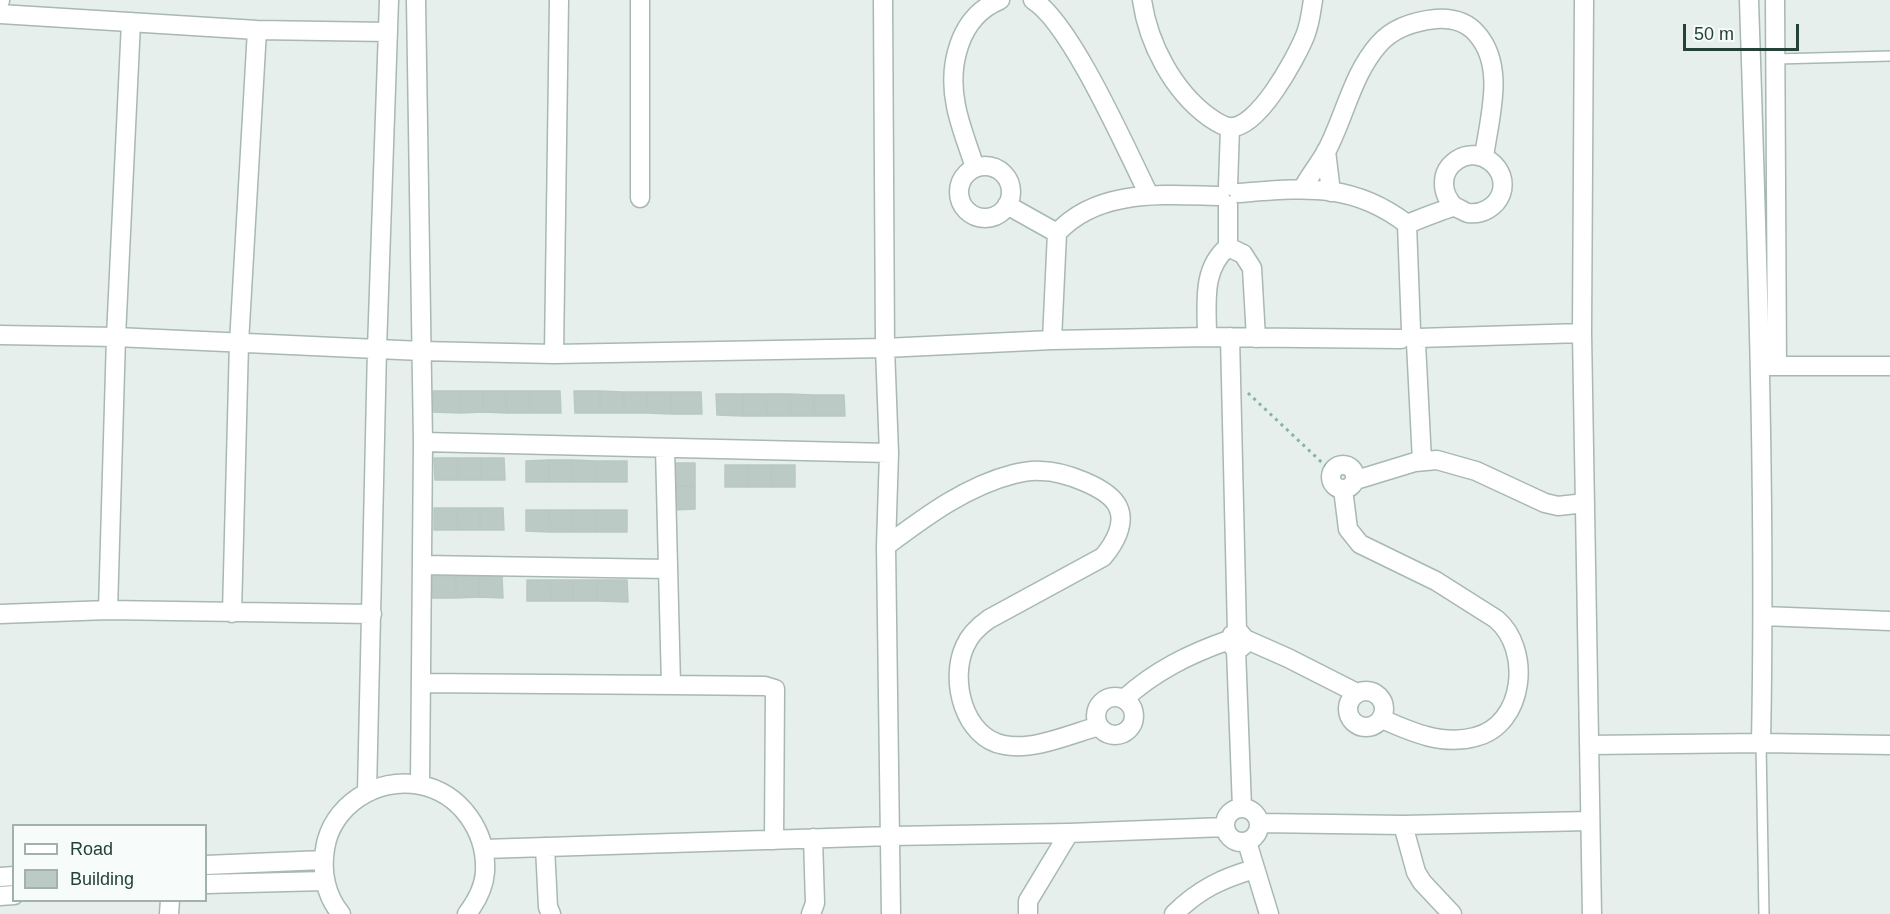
<!DOCTYPE html>
<html>
<head>
<meta charset="utf-8">
<style>
  body { margin:0 }
  #map { position:relative; width:1890px; height:914px; overflow:hidden; background:#e6efeb; font-family:Arial,sans-serif }
  canvas { display:block }
  .legend { position:absolute; left:12px; top:824px; width:195px; height:78px; box-sizing:border-box; background:#f7fbf9; border:2px solid #a3b1ad; margin:0; padding:8px 10px; list-style:none; font-size:18px; color:#24423a }
  .legend li { display:flex; align-items:center; gap:12px; height:30px }
  .legend b { width:30px; border:2px solid #a3b1ad }
  .scale { position:absolute; left:1683px; top:24px; width:116px; height:27px; box-sizing:border-box; border:3px solid #24423a; border-top:0; padding-left:8px; font-size:18px; line-height:21px; white-space:nowrap; color:#24423a; -webkit-text-stroke:4px #f7fbf9; paint-order:stroke }
</style>
</head>
<body>
<div id="map">
<canvas width="1890" height="914"></canvas>
<ul class="legend">
<li><b style="height:8px;background:#fff"></b>Road</li>
<li><b style="height:16px;background:#bbcac4"></b>Building</li>
</ul>
<div class="scale">50 m</div>
</div>
<script>
const ctx = document.querySelector('canvas').getContext('2d');
ctx.lineJoin = 'round';
function fillPath(path, color) { ctx.fillStyle = color; ctx.fill(path, 'evenodd'); }
function strokePath(path, color, width, dash) { ctx.strokeStyle = color; ctx.lineWidth = width; ctx.lineCap = dash ? 'butt' : 'round'; ctx.setLineDash(dash || []); ctx.stroke(path); }
const building = new Path2D(`
  M 433,391 L 459,391 L 460,413 L 433,412 Z
  M 459,391 L 483,391 L 483,412 L 460,413 Z
  M 483,391 L 506,391 L 507,413 L 483,412 Z
  M 506,391 L 530,391 L 530,413 L 507,413 Z
  M 530,391 L 560,391 L 561,413 L 530,413 Z
  M 574,391 L 600,391 L 600,413 L 575,413 Z
  M 600,391 L 624,392 L 624,413 L 600,413 Z
  M 624,392 L 647,392 L 648,413 L 624,413 Z
  M 647,392 L 671,392 L 671,414 L 648,413 Z
  M 671,392 L 701,392 L 702,414 L 671,414 Z
  M 716,394 L 743,394 L 743,416 L 717,415 Z
  M 743,394 L 766,394 L 767,416 L 743,416 Z
  M 766,394 L 790,394 L 790,416 L 767,416 Z
  M 790,394 L 813,395 L 814,416 L 790,416 Z
  M 813,395 L 844,395 L 845,416 L 814,416 Z
  M 434,458 L 458,458 L 458,480 L 435,480 Z
  M 458,458 L 481,458 L 481,480 L 458,480 Z
  M 481,458 L 504,458 L 505,480 L 481,480 Z
  M 549,460 L 572,460 L 572,482 L 549,482 Z
  M 549,460 L 549,482 L 526,482 L 526,461 Z
  M 572,460 L 596,461 L 596,482 L 572,482 Z
  M 596,461 L 627,461 L 627,482 L 596,482 Z
  M 673,463 L 695,463 L 695,486 L 674,486 Z
  M 725,465 L 748,465 L 749,487 L 725,487 Z
  M 748,465 L 771,465 L 771,487 L 749,487 Z
  M 771,465 L 795,465 L 795,487 L 771,487 Z
  M 674,486 L 695,486 L 695,509 L 673,510 Z
  M 434,508 L 457,508 L 458,530 L 434,530 Z
  M 457,508 L 480,508 L 480,530 L 458,530 Z
  M 480,508 L 503,508 L 504,530 L 480,530 Z
  M 526,510 L 549,510 L 550,532 L 526,531 Z
  M 549,510 L 572,510 L 573,532 L 550,532 Z
  M 572,510 L 596,510 L 596,532 L 573,532 Z
  M 596,510 L 627,510 L 627,532 L 596,532 Z
  M 432,576 L 456,576 L 456,598 L 432,598 Z
  M 456,576 L 479,576 L 479,597 L 456,598 Z
  M 479,576 L 502,576 L 503,598 L 479,597 Z
  M 527,580 L 550,580 L 551,601 L 527,601 Z
  M 550,580 L 573,580 L 573,601 L 551,601 Z
  M 573,580 L 597,580 L 597,601 L 573,601 Z
  M 597,580 L 627,580 L 628,602 L 597,601 Z`);
const path = new Path2D(`
  M 1248,393 L 1332,472`);
const lane = new Path2D(`
  M 1776,59 L 1890,56
  M 1761,743 L 1764,914`);
const street = new Path2D(`
  M 416,0 L 423,442 L 420,785
  M 640,0 L 640,198
  M 883,0 L 885,348 L 889,453 L 886,546 L 891,914
  M 1033,0 C 1071,23 1127,151 1149,195
  M 1142,0 C 1148,43 1173,91 1209,117 C 1215,121 1221,126 1229,127 C 1257,131 1296,58 1305,36 C 1310,24 1311,12 1313,0
  M 1584,0 L 1582,333 L 1592,914
  M 1749,0 C 1757,247 1766,495 1761,743
  M 1775,0 L 1777,366
  M 0,1 L 0,0
  M 0,14 L 257,30 L 388,32
  M 1326,151 L 1331,192
  M959 192a26 26 0 1 1 52 0a26 26 0 1 1-52 0Z
  M 975,168 C 969,148 960,127 956,106 C 948,67 958,17 1000,0
  M 1228,186 L 1230,128
  M 1303,188 C 1310,175 1320,163 1327,150 C 1345,115 1353,73 1379,44 C 1393,28 1416,21 1436,19 C 1452,18 1467,22 1477,34 C 1506,67 1489,118 1484,157
  M 1239,193 C 1305,188 1352,182 1407,224 L 1411,330
  M 1007,205 L 1057,233
  M 1407,224 C 1415,221 1449,207 1455,207 C 1459,208 1464,212 1468,213 C 1482,215 1496,207 1501,194 C 1510,168 1479,145 1457,160 C 1439,172 1441,194 1455,207
  M 1228,247 L 1243,254 L 1252,268 L 1256,338
  M 0,335 L 116,337 L 421,351 L 554,354 L 885,348 L 1052,340 L 1207,337 L 1401,339
  M 1207,337 C 1207,305 1201,269 1228,247 L 1228,205
  M 1230,337 L 1237,632
  M 1418,338 L 1582,333
  M 1052,340 L 1057,233 C 1098,188 1164,195 1220,196
  M 1416,343 L 1422,461
  M 554,354 L 559,0
  M 1767,366 L 1890,366
  M 423,442 L 889,453
  M1331 477a12 12 0 1 1 24 0a12 12 0 1 1-24 0Z
  M 1356,480 L 1415,462 L 1437,460 L 1476,471 L 1545,503 L 1558,506 L 1585,503
  M 1343,489 L 1348,529 L 1360,544 L 1436,581 L 1496,619 C 1532,649 1525,725 1475,737 C 1443,746 1411,732 1382,719
  M 886,546 C 925,517 966,486 1014,474 C 1022,472 1032,470 1041,471 C 1062,471 1109,487 1118,507 C 1126,524 1114,544 1103,557 L 989,619 C 979,626 970,634 965,646 C 949,680 964,738 1004,745 C 1033,751 1071,734 1099,726
  M 423,565 L 668,569
  M 108,610 L 116,337 L 131,22
  M 232,613 L 239,343 L 257,30
  M 0,614 L 108,610 L 372,614
  M 1763,616 L 1890,621
  M 1245,639 L 1244,645 L 1239,649 L 1234,648 L 1230,643 L 1232,635 L 1240,633 L 1245,639 L 1288,658 L 1357,693
  M 1236,649 L 1242,808
  M 422,683 L 671,685 L 665,448
  M 671,685 L 765,686 L 775,689 L 774,840
  M1348 709a18 18 0 1 1 36 0a18 18 0 1 1-36 0Z
  M1096 716a19 19 0 1 1 38 0a19 19 0 1 1-38 0Z
  M 1124,699 C 1155,671 1189,654 1229,640
  M 1590,745 L 1761,743 L 1890,745
  M 367,792 L 377,349 L 389,0
  M1225 825a17 17 0 1 1 34 0a17 17 0 1 1-34 0Z
  M 1260,823 L 1403,825 L 1590,821
  M 1403,825 L 1416,872 L 1422,882 L 1452,914
  M 1247,842 L 1269,914
  M 545,847 L 548,907 L 551,914
  M 484,849 L 891,836 L 1069,833 L 1225,827
  M 206,865 L 323,860
  M 0,877 L 14,876
  M 206,884 L 325,881
  M 0,896 L 14,895
  M 169,914 L 170,900
  M 341,914 C 326,896 321,872 325,849 C 331,806 377,776 420,785 C 461,793 487,832 485,872 C 484,888 476,902 467,914
  M 811,914 L 815,903 L 813,838
  M 1028,914 L 1028,901 L 1069,833
  M 1174,914 C 1198,890 1222,878 1255,869`);
fillPath(building, '#bbcac4');
strokePath(building, '#b8c9c2', 1.5);
strokePath(lane, '#a8b8b2', 12);
strokePath(street, '#a8b8b2', 21);
strokePath(path, '#86b3a5', 3, [3, 4.5]);
strokePath(lane, '#fff', 9);
strokePath(street, '#fff', 18);
</script>
</body>
</html>
